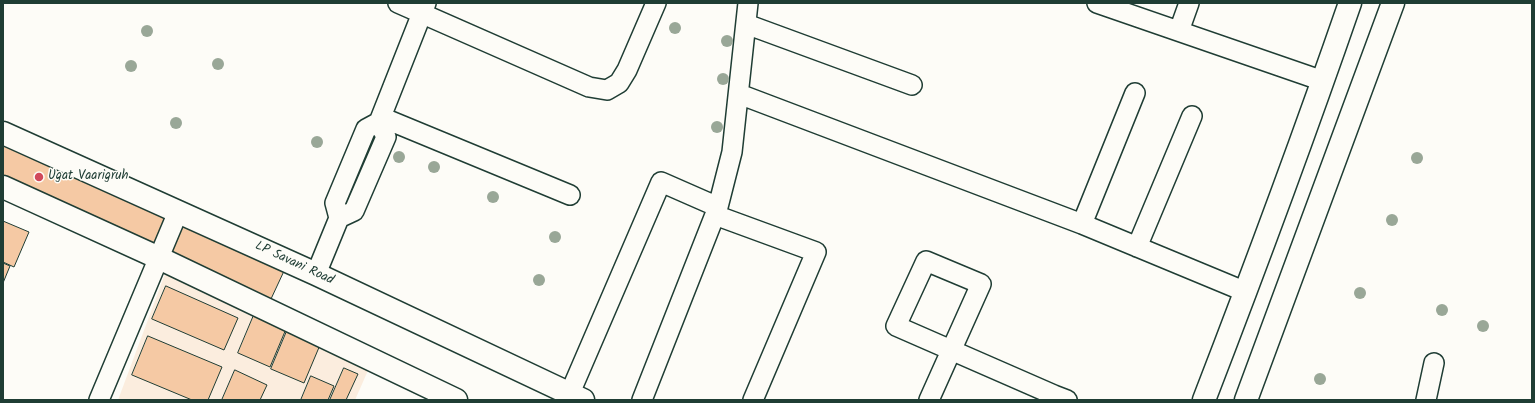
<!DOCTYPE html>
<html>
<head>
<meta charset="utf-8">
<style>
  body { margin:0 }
  #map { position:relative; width:1535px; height:403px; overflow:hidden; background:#fdfcf7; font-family:Kalam,sans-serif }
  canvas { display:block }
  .frame { position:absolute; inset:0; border:4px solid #1f3d34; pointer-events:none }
</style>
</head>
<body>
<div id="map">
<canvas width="1535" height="403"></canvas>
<div class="frame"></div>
</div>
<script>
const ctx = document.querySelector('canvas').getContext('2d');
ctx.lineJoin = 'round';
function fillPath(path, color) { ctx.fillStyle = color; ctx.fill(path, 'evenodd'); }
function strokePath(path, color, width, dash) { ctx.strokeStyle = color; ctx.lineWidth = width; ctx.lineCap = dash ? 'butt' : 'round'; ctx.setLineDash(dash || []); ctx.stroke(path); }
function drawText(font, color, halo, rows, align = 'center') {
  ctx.font = font + ' Kalam,sans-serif'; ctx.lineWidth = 3; ctx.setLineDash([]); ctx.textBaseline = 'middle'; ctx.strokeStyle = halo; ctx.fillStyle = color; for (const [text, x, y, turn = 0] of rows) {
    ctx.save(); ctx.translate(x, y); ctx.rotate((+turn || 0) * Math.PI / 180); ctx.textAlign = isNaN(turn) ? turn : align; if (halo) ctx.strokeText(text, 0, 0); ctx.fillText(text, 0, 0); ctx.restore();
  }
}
const built = new Path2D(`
  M 165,274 L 370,366 L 355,400 L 118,400 Z`);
const building = new Path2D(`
  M 3,125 L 291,256 L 264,314 L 3,195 Z
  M 3,221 L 29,232 L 14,267 L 3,262 Z
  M 3,263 L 10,266 L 3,283 Z
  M 166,286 L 238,318 L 224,350 L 152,319 Z
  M 254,315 L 286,329 L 270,367 L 238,353 Z
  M 287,331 L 320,345 L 304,383 L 271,369 Z
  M 148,336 L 222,367 L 208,400 L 192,400 L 132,375 Z
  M 344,368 L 358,374 L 346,400 L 330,400 Z
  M 235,370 L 267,385 L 260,400 L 222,400 Z
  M 311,376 L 334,386 L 328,400 L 301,400 Z`);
const minor = new Path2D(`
  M 398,3 L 589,87 L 607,90 L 619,83 L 627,70 L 656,3
  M 1097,3 L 1323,81
  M 746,24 L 912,85
  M 1179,31 L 1189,3
  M 739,94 L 1082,224 L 1246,292
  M 381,117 L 570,195
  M 715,215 L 816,252 L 753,400
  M 339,218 L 354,211 L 386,137 L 379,122
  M 1082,224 L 1135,93
  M 1137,247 L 1192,116
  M 316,274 L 339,218 L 335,203 L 366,129 L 379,122 L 426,3
  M 570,393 L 661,182 L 718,207
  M 99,400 L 178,212
  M 642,400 L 718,207 L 732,152 L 748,3
  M 929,400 L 981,284 L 926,261 L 896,326 L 1054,395 L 1067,400
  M 1426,400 L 1434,363`);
const secondary = new Path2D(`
  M 3,133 L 316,274 L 583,400
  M 3,187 L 159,258 L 456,400
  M 1204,400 C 1255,268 1304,136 1350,3
  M 1246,400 L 1393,3`);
const trees = [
  [675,28],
  [147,31],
  [727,41],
  [218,64],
  [131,66],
  [723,79],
  [176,123],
  [717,127],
  [317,142],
  [399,157],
  [1417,158],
  [434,167],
  [493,197],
  [1392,220],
  [555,237],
  [539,280],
  [1360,293],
  [1442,310],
  [1483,326],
  [1320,379]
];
const markers = [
  [39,177,5,"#d1495b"]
];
const poiNames = [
  ["Ugat Vaarigruh",48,177]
];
const streetNames = [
  ["LP Savani Road",294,264,25]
];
fillPath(built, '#fbedde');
fillPath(building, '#f5c9a4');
strokePath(building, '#1f3d34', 1);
strokePath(minor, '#1f3d34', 22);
strokePath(secondary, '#1f3d34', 25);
strokePath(minor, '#fdfcf7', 19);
strokePath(secondary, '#fdfcf7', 22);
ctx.fillStyle = '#99a797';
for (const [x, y] of trees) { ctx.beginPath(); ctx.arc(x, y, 6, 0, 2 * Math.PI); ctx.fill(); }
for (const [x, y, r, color] of markers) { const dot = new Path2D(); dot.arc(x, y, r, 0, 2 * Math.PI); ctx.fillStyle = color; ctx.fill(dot); strokePath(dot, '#fdfcf7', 1.5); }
drawText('13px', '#1f3d34', '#fdfcf7', poiNames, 'left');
drawText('13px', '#1f3d34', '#fdfcf7', streetNames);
</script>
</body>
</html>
